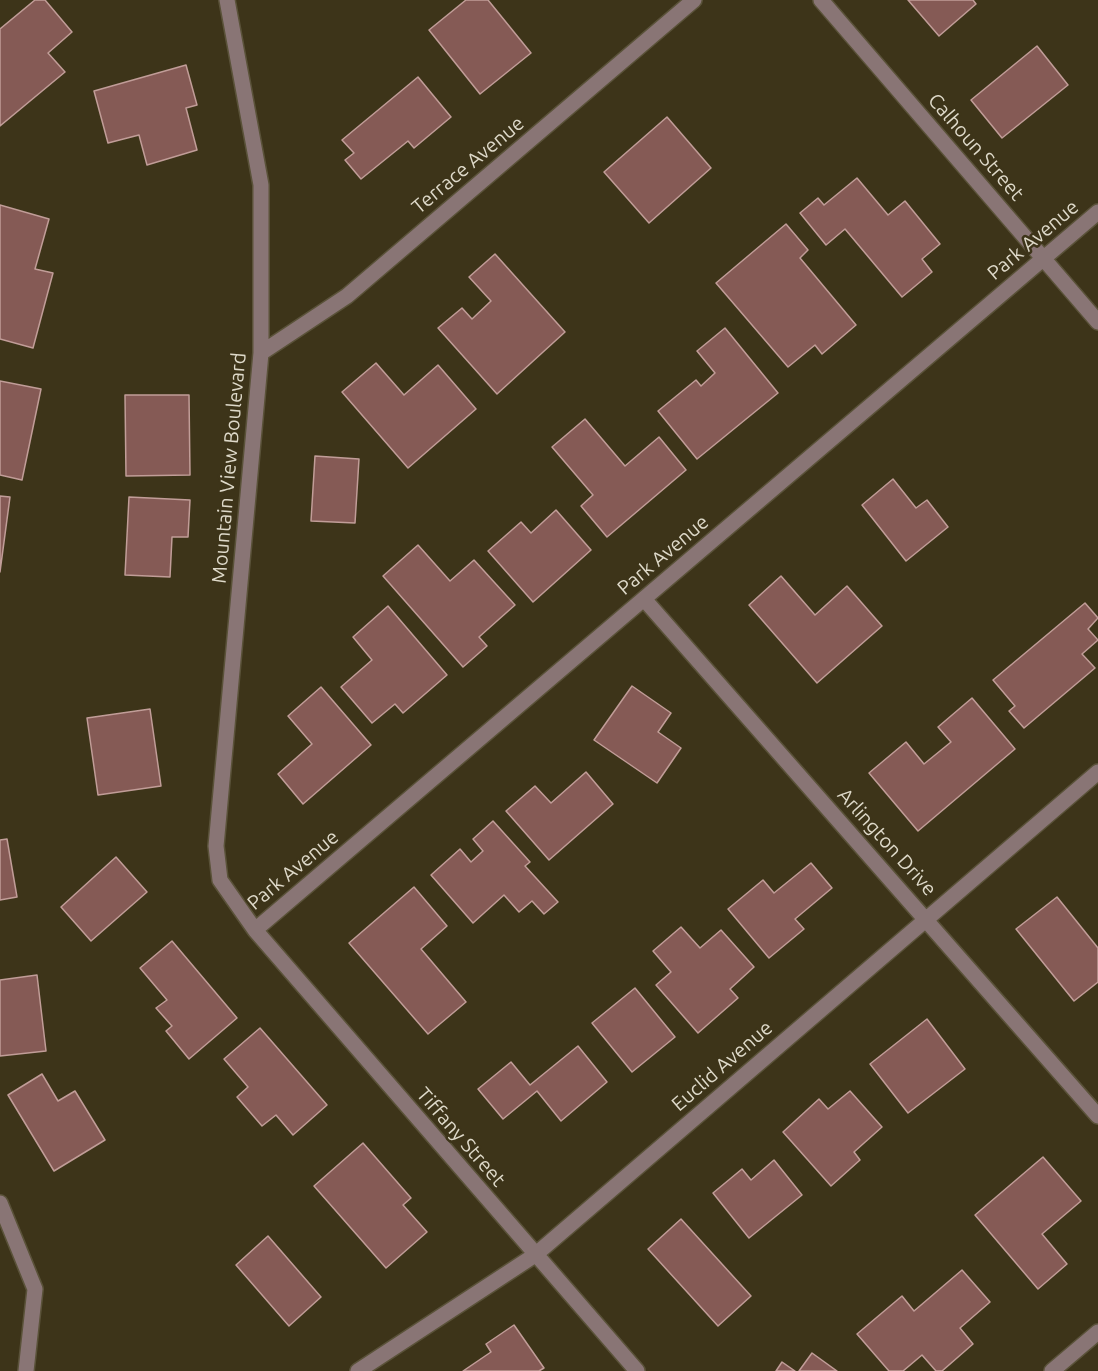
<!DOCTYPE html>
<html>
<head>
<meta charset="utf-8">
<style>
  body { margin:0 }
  canvas { display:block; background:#3d3419 }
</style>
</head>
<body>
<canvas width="1098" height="1371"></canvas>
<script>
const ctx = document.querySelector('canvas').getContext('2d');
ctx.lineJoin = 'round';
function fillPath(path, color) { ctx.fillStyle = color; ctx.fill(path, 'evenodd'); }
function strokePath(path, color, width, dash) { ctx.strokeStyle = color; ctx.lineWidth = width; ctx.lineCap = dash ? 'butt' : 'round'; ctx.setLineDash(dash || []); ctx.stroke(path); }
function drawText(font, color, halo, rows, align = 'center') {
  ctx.font = font + ' Ubuntu,sans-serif'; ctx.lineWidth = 5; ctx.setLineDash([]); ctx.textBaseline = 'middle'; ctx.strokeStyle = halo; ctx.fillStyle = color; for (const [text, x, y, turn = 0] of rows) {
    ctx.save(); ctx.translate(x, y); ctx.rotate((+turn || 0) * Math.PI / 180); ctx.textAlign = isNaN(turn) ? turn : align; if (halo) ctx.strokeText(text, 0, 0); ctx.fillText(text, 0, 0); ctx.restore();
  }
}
const building = new Path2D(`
  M 35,0 L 45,0 L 72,32 L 48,53 L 65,72 L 0,126 L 0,29 Z
  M 466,0 L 488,0 L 531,53 L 480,94 L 429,30 Z
  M 908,0 L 973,0 L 976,4 L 939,36 Z
  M 1037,46 L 1068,85 L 1002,138 L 971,100 Z
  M 186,65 L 197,105 L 186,108 L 197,150 L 147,165 L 139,135 L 108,143 L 94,91 Z
  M 418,77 L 451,117 L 414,148 L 408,141 L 361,179 L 345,160 L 354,153 L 342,140 Z
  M 667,117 L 711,168 L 649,223 L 604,172 Z
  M 857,178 L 888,215 L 905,201 L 940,244 L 922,259 L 932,272 L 902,297 L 845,229 L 826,245 L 800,213 L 818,198 L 824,205 Z
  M 0,205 L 49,219 L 35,269 L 53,273 L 33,348 L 0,339 Z
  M 786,224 L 808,250 L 800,258 L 856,325 L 822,354 L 815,345 L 788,367 L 716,283 Z
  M 495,254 L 565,332 L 497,394 L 438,328 L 462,308 L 472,319 L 491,301 L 469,277 Z
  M 725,328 L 778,393 L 697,459 L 658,411 L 696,380 L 701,386 L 715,373 L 697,351 Z
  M 376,363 L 404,395 L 438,365 L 476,409 L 408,468 L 342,392 Z
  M 0,381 L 41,389 L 22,480 L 0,475 Z
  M 125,395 L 189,395 L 190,475 L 126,476 Z
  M 585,419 L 625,466 L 659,437 L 686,470 L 607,537 L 581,506 L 593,495 L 552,447 Z
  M 315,456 L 359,459 L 355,523 L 311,521 Z
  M 893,479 L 916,508 L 927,500 L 948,527 L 906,561 L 862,505 Z
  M 0,496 L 10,497 L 0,572 Z
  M 129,497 L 190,500 L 188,537 L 172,537 L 170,577 L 125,575 Z
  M 556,510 L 591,550 L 533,602 L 488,551 L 521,522 L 531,533 Z
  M 418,545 L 450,581 L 474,560 L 515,605 L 479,637 L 487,646 L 463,667 L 383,576 Z
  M 781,576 L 815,615 L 847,586 L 882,626 L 817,683 L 749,605 Z
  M 1085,603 L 1098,618 L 1088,629 L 1098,640 L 1082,654 L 1095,668 L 1024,728 L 1009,711 L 1015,706 L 993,680 Z
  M 388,606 L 447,675 L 403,713 L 395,704 L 372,723 L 341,687 L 372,660 L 353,637 Z
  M 632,686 L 671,713 L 658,732 L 681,748 L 657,783 L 594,740 Z
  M 321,687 L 371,745 L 303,804 L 278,774 L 312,744 L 288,716 Z
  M 972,698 L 1015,749 L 918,831 L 869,773 L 906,742 L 924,764 L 951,742 L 938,727 Z
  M 150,709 L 161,786 L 98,795 L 87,718 Z
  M 586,772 L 613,804 L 549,860 L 506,811 L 535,786 L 551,803 Z
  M 493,821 L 530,862 L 525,866 L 558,902 L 544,914 L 532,901 L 519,912 L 504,895 L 473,923 L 431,875 L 460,849 L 471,862 L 483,851 L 473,839 Z
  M 7,839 L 17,897 L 0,900 L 0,840 Z
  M 116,857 L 147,892 L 91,941 L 61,907 Z
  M 811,863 L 832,888 L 795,919 L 804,929 L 769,958 L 728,909 L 763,880 L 774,893 Z
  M 414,887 L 447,926 L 421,949 L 466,1002 L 428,1034 L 349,943 Z
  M 1057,897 L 1098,948 L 1098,982 L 1074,1001 L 1016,929 Z
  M 681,927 L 700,948 L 721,930 L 754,967 L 730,989 L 738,998 L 698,1033 L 656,985 L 671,972 L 653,951 Z
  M 172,941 L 237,1018 L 189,1059 L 166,1031 L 172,1026 L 156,1008 L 167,1000 L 140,968 Z
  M 37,975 L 46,1051 L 0,1056 L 0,980 Z
  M 635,988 L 675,1037 L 632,1072 L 592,1023 Z
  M 927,1019 L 965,1069 L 908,1113 L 870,1064 Z
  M 260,1028 L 327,1105 L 293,1135 L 276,1115 L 262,1126 L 237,1097 L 248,1087 L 224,1059 Z
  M 578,1046 L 607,1082 L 561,1121 L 537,1091 L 503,1119 L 478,1089 L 511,1062 L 530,1085 Z
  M 42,1074 L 58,1101 L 75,1091 L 105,1140 L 54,1171 L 8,1095 Z
  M 850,1091 L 882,1127 L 854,1152 L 860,1160 L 831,1186 L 783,1132 L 819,1099 L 828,1109 Z
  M 363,1143 L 411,1198 L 403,1205 L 427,1232 L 386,1268 L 314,1186 Z
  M 1043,1157 L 1081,1201 L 1042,1234 L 1067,1264 L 1038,1289 L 975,1215 Z
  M 774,1160 L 802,1195 L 749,1238 L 713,1193 L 742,1169 L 751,1180 Z
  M 681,1219 L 751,1296 L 718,1326 L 648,1249 Z
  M 268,1236 L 321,1297 L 289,1326 L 236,1265 Z
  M 962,1270 L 990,1302 L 960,1328 L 973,1344 L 942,1371 L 936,1371 L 922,1355 L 903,1371 L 889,1371 L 857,1334 L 902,1296 L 914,1311 Z
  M 514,1325 L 544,1368 L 539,1371 L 463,1371 L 491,1352 L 486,1344 Z
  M 812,1353 L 837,1371 L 799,1371 Z
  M 782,1362 L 795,1371 L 776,1371 Z`);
const minor = new Path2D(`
  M 227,0 L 261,185 L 261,353 L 216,846 L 220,880 L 255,930 L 637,1371
  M 821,0 L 1098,322
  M 261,353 L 347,296 L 694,0
  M 644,599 L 1098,1116
  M 255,930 L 1098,212
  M 0,1203 L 35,1289 L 26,1371
  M 358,1371 L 535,1255 L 1098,772
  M 1052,1371 L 1098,1332`);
const streetNames = [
  ["Calhoun Street",976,147,49],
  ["Terrace Avenue",468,165,-40],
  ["Park Avenue",1033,240,-40],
  ["Mountain View Boulevard",229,468,-85],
  ["Park Avenue",663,555,-40],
  ["Arlington Drive",887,842,48],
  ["Park Avenue",293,870,-40],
  ["Euclid Avenue",722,1066,-41],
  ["Tiffany Street",461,1137,49]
];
fillPath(building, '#855a55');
strokePath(building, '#c19d98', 1.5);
strokePath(minor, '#5a5239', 18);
strokePath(minor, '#897575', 15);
drawText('20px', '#ded9c9', '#3d3419', streetNames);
</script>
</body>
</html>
